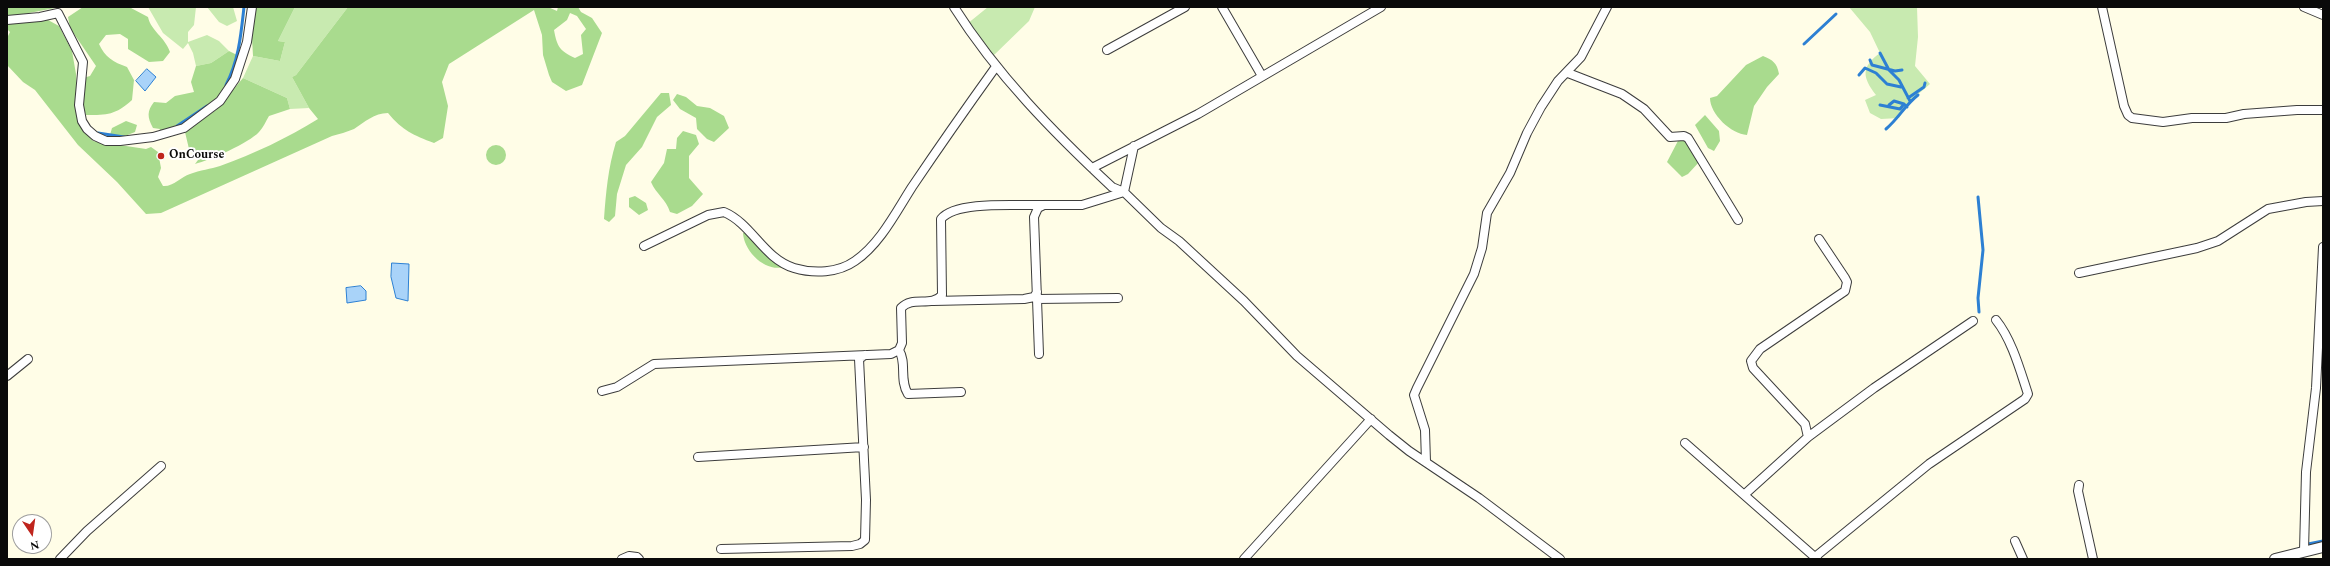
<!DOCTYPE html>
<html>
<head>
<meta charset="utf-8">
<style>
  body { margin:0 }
  #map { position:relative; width:2330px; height:566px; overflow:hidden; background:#fffde7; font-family:Spectral,serif }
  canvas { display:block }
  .frame { position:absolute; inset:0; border:8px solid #0a0a0a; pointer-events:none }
  .north { position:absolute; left:12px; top:514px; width:40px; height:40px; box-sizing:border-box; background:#fff; border:1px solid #9d9d9d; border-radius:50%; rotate:167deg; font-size:11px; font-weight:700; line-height:16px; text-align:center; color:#0a0a0a }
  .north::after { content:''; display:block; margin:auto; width:14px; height:18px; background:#bf251d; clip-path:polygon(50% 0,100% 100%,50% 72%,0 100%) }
</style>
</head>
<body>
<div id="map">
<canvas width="2330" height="566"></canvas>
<div class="frame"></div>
<div class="north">N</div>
</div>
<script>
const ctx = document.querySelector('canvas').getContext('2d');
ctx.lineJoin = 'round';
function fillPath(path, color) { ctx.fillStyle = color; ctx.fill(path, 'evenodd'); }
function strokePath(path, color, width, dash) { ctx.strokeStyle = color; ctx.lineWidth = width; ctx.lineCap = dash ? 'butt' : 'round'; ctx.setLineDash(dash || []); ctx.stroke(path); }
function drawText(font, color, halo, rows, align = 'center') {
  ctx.font = font + ' Spectral,serif'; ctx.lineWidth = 4; ctx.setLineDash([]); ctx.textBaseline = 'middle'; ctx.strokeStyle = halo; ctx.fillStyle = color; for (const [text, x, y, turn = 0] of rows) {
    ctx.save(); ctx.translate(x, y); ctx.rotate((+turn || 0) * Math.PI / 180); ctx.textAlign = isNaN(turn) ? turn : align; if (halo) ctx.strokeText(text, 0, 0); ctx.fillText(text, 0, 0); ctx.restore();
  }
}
const green = new Path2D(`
  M 148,7 L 196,7 L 194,25 L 188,32 L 188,42 L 207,35 L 219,41 L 229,51 L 211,63 L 196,66 L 193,53 L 188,43 L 183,49 L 163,33 Z
  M 207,7 L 233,7 L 237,21 L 227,26 L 219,22 Z
  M 295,7 L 348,7 L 296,75 L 292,77 L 309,108 L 290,109 L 287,98 L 243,78 L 253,56 L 280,61 L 285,42 L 278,41 Z
  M 988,7 L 1035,7 L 1029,21 L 992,57 L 967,24 Z
  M 1849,7 L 1917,7 L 1918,37 L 1915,66 L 1930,84 L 1910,101 L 1899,118 L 1881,119 L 1870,113 L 1865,100 L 1876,95 C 1862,77 1861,67 1880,53 L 1870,32 Z`);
const forest = new Path2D(`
  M 7,7 L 60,7 L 29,13 L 17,23 L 48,20 L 59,26 L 72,51 L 76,74 L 78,116 L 83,130 L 93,141 L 146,149 L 151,147 L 158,152 L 161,168 L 158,177 L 163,186 C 173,187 181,177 190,174 C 200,170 211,169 220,166 C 254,154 287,138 318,119 L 309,108 L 292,77 L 296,75 L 348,7 L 548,7 L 557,11 L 558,7 L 578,7 L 581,12 L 592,18 L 602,33 L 582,85 L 566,91 L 552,82 L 549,75 L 543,55 L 542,35 L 534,10 L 449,64 L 442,82 L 448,106 L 443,138 L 434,143 C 413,135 403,131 388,113 C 374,113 365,122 354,129 C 347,132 339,134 332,136 L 161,213 L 146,214 L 117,182 L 78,145 L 35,90 L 23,82 L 7,65 L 7,38 L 10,32 L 7,29 ZM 570,13 L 577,16 L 586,29 L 581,35 L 583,54 L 575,58 C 560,51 557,47 554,30 L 567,20 Z
  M 83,7 L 137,7 L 131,8 L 148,17 C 151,31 165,37 170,52 L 163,61 L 149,62 L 128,49 L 128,39 L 120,34 L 106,35 L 99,44 C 105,57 113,62 127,67 L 134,80 L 132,100 C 115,115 108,115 86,115 L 83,106 L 83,78 L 90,76 L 96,66 L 70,28 L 68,17 Z
  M 256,7 L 295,7 L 278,41 L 285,42 L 280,61 L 253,56 L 252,38 Z
  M 229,51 L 237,55 C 233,66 230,81 223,90 C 209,109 182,126 159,131 L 160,129 L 153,128 C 147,117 147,111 154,102 L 166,103 L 175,96 L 194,92 L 191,82 L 196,66 L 211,63 Z
  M 1763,56 C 1773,60 1777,63 1779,74 L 1767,87 L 1754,106 L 1747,135 C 1731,134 1710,114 1710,98 L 1717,96 L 1746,65 Z
  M 243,78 L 287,98 L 290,109 L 269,116 C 266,121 263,128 259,132 C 249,143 210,160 195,164 L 198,160 L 189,149 L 185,132 L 216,110 Z
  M 661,93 L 669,93 L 671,105 L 657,117 L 642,147 L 626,165 L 617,194 L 615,216 L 609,222 L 604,219 C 606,192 608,168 616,142 L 625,136 Z
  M 677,94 L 686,97 L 697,106 L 710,108 L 724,116 L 729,128 L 714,142 L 707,139 L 697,129 L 696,118 L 680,109 L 673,100 Z
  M 1705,115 L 1719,131 L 1720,141 L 1714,151 L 1708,148 L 1695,125 Z
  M 126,121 L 137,125 L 135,132 L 125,136 L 110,135 L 112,128 Z
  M 683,131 L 696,135 L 699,144 L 689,156 L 689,178 L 703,194 L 692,206 L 677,214 L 670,212 C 666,199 656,194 651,182 L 664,163 L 667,149 L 676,149 L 677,138 Z
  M 1680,137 L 1686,139 L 1700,161 L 1688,174 L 1682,177 L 1667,162 Z
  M486 155a10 10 0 1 1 20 0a10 10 0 1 1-20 0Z
  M 635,196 L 646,203 L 648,210 L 639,215 L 629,207 L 629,198 Z
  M 743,233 L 747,233 L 789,265 C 769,276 744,253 743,233 Z`);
const water = new Path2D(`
  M 147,69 L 156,77 L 145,91 L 136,81 Z
  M 392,263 L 409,264 L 408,301 L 396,298 L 391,277 Z
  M 361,286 L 366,291 L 366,300 L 347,303 L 346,288 Z`);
const stream = new Path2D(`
  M 1804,44 L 1836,14
  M 1880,53 L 1889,70 L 1899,80 L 1910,101
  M 1870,60 L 1872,65 L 1895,71 L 1902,70
  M 1859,75 L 1865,68 L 1876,73 L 1887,84 L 1901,87
  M 226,85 C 239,60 241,34 244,7
  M 1908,98 L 1924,87 L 1925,83
  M 1880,105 L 1900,109 L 1904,104 L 1907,107
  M 1889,105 L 1894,101 L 1904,104
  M 177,126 L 207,106
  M 1886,129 C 1899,118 1905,105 1918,95
  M 98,133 L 124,137
  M 1978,197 L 1983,250 L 1978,298 L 1979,312
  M 2308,544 L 2323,541`);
const minor = new Path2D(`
  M 954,7 C 997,75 1053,132 1112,187 L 1124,192 L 1161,228 L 1179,241 L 1244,301 L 1297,356 L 1389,435 L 1409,451 L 1479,498 L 1560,559
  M 1222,7 L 1262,76
  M 2102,7 L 2124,106 L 2128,115 L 2132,118 L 2163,122 L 2192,118 L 2226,118 L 2244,114 L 2297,110 L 2323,110
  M 2304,7 L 2323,15
  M 7,20 L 40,17 L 58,13 L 83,62 L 79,105 L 82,121 L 87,129 L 95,136 L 106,141 L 120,141 L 153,137 L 184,128 L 220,101 L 235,79 L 247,42 L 252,7
  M 1107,50 L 1185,7
  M 1568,73 L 1622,94 L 1644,109 L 1670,137 L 1684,136 L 1688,138 L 1738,220
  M 1092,168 L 1198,114 L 1381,7
  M 644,246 L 708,215 L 724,212 C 752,224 763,258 794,268 C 814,274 838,273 855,261 C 880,244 896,212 912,187 C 939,147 967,107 995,68
  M 2079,273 L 2197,248 L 2218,241 L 2268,209 L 2306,202 L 2323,201
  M 1037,299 L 1118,298
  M 933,301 L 1024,299 L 1034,297 L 1037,292
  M 899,350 C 907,363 899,380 908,394 L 961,392
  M 1039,354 L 1034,217 L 1038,208 L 1044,205 L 1082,205 L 1124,192 L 1134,146
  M 7,376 L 28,359
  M 602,391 L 617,387 L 654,364 L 891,354 L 899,350 L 902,343 L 901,308 C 913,295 931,308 942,295 L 941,219 C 956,200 1020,206 1044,205
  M 1808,437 L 1874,388 L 1973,321
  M 1685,443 L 1817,559
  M 698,457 L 864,447
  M 1426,462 L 1425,430 L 1414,395 L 1417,388 L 1474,274 L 1482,248 L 1487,213 L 1510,173 L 1527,133 L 1541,107 L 1558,81 L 1581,57 L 1607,7
  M 2079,485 L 2078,491 L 2093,559
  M 1745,494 L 1808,437 L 1805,424 L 1753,368 L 1751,361 L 1760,349 L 1845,291 L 1847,282 L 1845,278 L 1819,239
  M 2015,541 L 2023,559
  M 721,549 L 852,546 L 860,544 L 865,540 L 866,500 L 859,359 L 865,355
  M 2304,551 L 2306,472 L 2316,388 L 2323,247
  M 1815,557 L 1929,464 L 2025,399 L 2028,394 C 2020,370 2012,340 1996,320
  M 60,559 L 87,531 L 161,466
  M 622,559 L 629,556 L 637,557 L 639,559
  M 1244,559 L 1371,419`);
const tertiary = new Path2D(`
  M 2275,559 L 2323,547`);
const markers = [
  [161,156,4,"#bf251d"]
];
const poiNames = [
  ["OnCourse",169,156]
];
fillPath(green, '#c8eab0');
fillPath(forest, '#a9db8e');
fillPath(water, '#a9d3f9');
strokePath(water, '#2d80d3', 1);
strokePath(stream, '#2d80d3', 3);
strokePath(minor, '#3d3d3d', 10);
strokePath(tertiary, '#3d3d3d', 12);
strokePath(minor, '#fff', 8);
strokePath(tertiary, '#fff', 10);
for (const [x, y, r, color] of markers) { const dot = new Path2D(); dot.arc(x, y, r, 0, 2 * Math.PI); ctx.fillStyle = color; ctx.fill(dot); strokePath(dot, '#fff', 1.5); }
drawText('bold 12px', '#0a0a0a', '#fff', poiNames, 'left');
</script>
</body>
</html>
